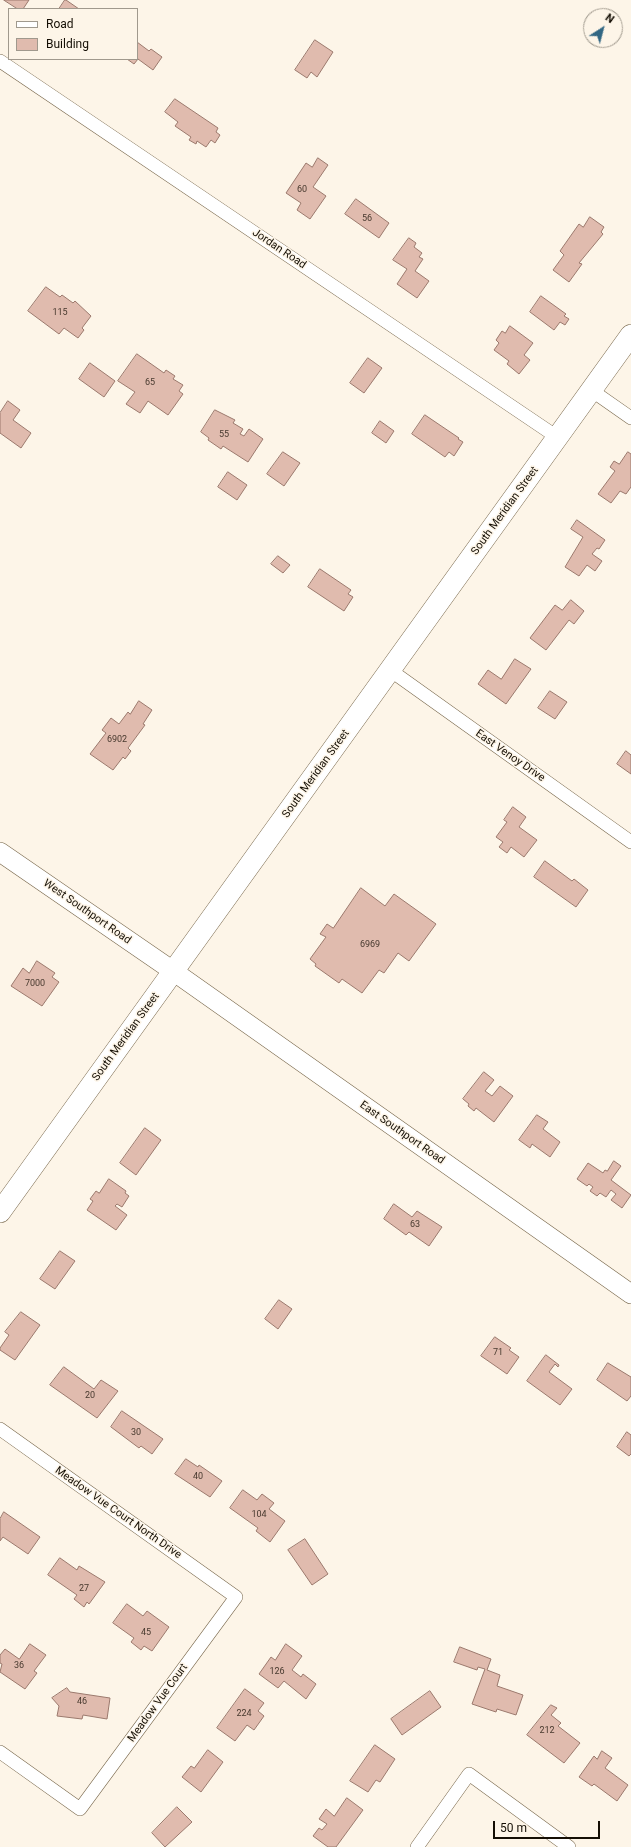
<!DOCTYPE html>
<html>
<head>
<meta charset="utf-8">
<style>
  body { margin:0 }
  #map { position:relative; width:631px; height:1847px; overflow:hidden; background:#fdf5e8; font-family:Roboto,sans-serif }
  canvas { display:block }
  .legend { position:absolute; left:8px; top:8px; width:130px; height:52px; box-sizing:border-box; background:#fdf5e8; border:1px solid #a0998d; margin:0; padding:5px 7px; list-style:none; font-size:12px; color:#140e04 }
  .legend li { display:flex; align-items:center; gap:8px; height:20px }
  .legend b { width:20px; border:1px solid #a0998d }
  .north { position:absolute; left:583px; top:8px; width:40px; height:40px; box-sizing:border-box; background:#fdf5e8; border:1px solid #a0998d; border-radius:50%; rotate:36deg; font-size:11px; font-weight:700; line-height:16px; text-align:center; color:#140e04 }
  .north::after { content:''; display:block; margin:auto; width:14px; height:18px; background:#326783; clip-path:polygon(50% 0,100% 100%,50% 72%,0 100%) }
  .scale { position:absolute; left:493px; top:1821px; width:107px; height:18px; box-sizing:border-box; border:2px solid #140e04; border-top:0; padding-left:5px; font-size:12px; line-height:14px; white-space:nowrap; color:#140e04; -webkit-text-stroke:3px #fdf5e8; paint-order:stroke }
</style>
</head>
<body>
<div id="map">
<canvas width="631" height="1847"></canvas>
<ul class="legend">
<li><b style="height:5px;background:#fff"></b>Road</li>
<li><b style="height:11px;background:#e0bbae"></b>Building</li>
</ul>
<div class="north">N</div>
<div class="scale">50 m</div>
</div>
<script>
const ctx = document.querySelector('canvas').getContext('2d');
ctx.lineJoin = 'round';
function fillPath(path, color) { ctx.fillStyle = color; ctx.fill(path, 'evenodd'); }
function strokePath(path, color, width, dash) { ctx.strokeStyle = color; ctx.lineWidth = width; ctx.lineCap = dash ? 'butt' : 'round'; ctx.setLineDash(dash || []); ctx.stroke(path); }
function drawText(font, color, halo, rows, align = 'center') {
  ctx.font = font + ' Roboto,sans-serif'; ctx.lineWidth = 3; ctx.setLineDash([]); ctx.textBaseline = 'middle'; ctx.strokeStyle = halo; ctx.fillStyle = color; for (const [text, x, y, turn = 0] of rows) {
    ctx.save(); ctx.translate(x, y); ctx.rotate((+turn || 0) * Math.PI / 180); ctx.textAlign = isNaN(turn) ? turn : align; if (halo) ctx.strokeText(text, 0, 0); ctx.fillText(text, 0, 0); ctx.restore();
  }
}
const building = new Path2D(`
  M 4,0 L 29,0 L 23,9 L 18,9 Z
  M 65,0 L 66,0 L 79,9 L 59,9 Z
  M 315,40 L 333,52 L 317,77 L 311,72 L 307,78 L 295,70 Z
  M 137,42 L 149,51 L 151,49 L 162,57 L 153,70 L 138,59 L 134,64 L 127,59 L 137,59 Z
  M 175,99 L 218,128 L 216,132 L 220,135 L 215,143 L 211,140 L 206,147 L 197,141 L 196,144 L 189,140 L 191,137 L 175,126 L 178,122 L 165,112 Z
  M 318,158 L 328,165 L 313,187 L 326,196 L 310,219 L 297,210 L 301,203 L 286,193 L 306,163 L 312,167 Z
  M 356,199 L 389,223 L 379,238 L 345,214 Z
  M 590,217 L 604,227 L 601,232 L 603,234 L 579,263 L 582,264 L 569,282 L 553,270 L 564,255 L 560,251 L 579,224 L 583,227 Z
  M 409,238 L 416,243 L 414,247 L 422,253 L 419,257 L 423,259 L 415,271 L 429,281 L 417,298 L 397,284 L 407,269 L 393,260 Z
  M 46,287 L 60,297 L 62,295 L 73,303 L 75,301 L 91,316 L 82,328 L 84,330 L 78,338 L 64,328 L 59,334 L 28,311 Z
  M 541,296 L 566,314 L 564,316 L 569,319 L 565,325 L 560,322 L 554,330 L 530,312 Z
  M 510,326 L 533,343 L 524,355 L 530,360 L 519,374 L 507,364 L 509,361 L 494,350 L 499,343 L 496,340 L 502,331 L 505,333 Z
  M 137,354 L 164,373 L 166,370 L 175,376 L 173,379 L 183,385 L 179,391 L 183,394 L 168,415 L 148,401 L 140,413 L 126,404 L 135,392 L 118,381 Z
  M 368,358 L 382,368 L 364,393 L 350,383 Z
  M 90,363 L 115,381 L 104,397 L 79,379 Z
  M 8,401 L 20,410 L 13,420 L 31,433 L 21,448 L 0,433 L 0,413 Z
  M 215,410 L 235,420 L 233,423 L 243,429 L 240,434 L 244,436 L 249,429 L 263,439 L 248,462 L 223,446 L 221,449 L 208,440 L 209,438 L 201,432 Z
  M 425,415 L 459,438 L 458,439 L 463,442 L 454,456 L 449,452 L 445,457 L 412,434 Z
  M 380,421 L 394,431 L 386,443 L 372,433 Z
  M 283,452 L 300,463 L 284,486 L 267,474 Z
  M 628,452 L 631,454 L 631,487 L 626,494 L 620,491 L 611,503 L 598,494 L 615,471 L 610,467 L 614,461 L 619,464 Z
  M 228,472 L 247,485 L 237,500 L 218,487 Z
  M 577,520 L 605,540 L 599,549 L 597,548 L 592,554 L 602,561 L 595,571 L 587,565 L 579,576 L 565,567 L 583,537 L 571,529 Z
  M 278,556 L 290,565 L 283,573 L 271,564 Z
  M 320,569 L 351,590 L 348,594 L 353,597 L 344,611 L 308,587 Z
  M 571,600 L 584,611 L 574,624 L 569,620 L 546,650 L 530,638 L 555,605 L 562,610 Z
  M 515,659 L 531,669 L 506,704 L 478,684 L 488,670 L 501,679 Z
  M 550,691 L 567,702 L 555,719 L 538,708 Z
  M 139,701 L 152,710 L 143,724 L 145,725 L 128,748 L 131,751 L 125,759 L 123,757 L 113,770 L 90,754 L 106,733 L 102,730 L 111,718 L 119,724 L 128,712 L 130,714 Z
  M 626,751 L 631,755 L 631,774 L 617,764 Z
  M 513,807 L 526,817 L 519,827 L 537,840 L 524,857 L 511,847 L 507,853 L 499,847 L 503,842 L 496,837 L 507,822 L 504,820 Z
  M 545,861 L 572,881 L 574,879 L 588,890 L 576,907 L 534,877 Z
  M 361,888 L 385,906 L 394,894 L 436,924 L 409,961 L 398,953 L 384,973 L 379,970 L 362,993 L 342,979 L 339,983 L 315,966 L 316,964 L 310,959 L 326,937 L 320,934 L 327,924 L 333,928 Z
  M 37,961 L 55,973 L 52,977 L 59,982 L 42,1006 L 11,986 L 23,968 L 29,973 Z
  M 484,1072 L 494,1080 L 485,1091 L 492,1096 L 500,1086 L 513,1096 L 494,1122 L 476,1108 L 474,1111 L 468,1106 L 469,1104 L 463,1099 Z
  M 537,1115 L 548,1122 L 543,1129 L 560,1142 L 550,1157 L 532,1144 L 530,1148 L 519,1140 Z
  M 145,1128 L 161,1140 L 136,1175 L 120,1163 Z
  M 614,1161 L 621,1166 L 611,1180 L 631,1195 L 622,1208 L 611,1200 L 616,1194 L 611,1190 L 606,1197 L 600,1193 L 597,1196 L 590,1191 L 593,1187 L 589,1184 L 587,1186 L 577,1179 L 588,1163 L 603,1173 L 605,1170 L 607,1171 Z
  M 109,1179 L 126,1191 L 125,1193 L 129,1196 L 122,1207 L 117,1204 L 115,1206 L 127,1215 L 116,1230 L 87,1210 L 93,1201 L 90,1199 L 96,1191 L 99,1193 Z
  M 394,1204 L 412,1217 L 417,1211 L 442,1227 L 429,1246 L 409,1232 L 406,1235 L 384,1219 Z
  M 60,1251 L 75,1261 L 55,1289 L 40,1279 Z
  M 279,1300 L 292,1309 L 278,1329 L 265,1319 Z
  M 21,1312 L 40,1325 L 15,1360 L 0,1350 L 0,1348 L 9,1335 L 5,1332 Z
  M 495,1337 L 511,1348 L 509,1350 L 519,1357 L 507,1374 L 481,1356 Z
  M 546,1355 L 559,1365 L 558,1367 L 555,1364 L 549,1372 L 572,1389 L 560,1405 L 527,1381 Z
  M 608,1363 L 631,1377 L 631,1396 L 627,1401 L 597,1380 Z
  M 64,1367 L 94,1389 L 101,1380 L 118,1391 L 97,1418 L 50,1385 Z
  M 122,1411 L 163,1439 L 152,1454 L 141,1446 L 139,1448 L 111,1427 Z
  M 627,1432 L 631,1435 L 631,1454 L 629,1456 L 617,1447 Z
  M 186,1459 L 198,1467 L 199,1465 L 222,1481 L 210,1497 L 175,1474 Z
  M 243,1490 L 257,1500 L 262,1494 L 274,1503 L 269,1509 L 285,1521 L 270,1542 L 256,1531 L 258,1528 L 230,1508 Z
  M 4,1512 L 40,1537 L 28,1554 L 3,1537 L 0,1541 L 0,1519 Z
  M 305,1539 L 328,1574 L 312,1585 L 288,1550 Z
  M 60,1558 L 77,1570 L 79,1566 L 105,1582 L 89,1604 L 87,1602 L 84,1607 L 74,1599 L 77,1595 L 48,1575 Z
  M 127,1604 L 143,1616 L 147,1611 L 169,1627 L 152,1651 L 144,1646 L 141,1650 L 131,1642 L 134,1638 L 113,1623 Z
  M 30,1644 L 46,1655 L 34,1671 L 37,1673 L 25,1689 L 0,1672 L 2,1664 L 0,1663 L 0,1655 L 5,1649 L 19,1659 Z
  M 286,1644 L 302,1656 L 292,1670 L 301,1677 L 303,1674 L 316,1684 L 306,1699 L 284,1681 L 278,1688 L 259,1674 L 271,1657 L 275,1660 Z
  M 460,1647 L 491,1659 L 487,1670 L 500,1675 L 497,1686 L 523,1695 L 516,1715 L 497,1709 L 496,1712 L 472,1704 L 485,1669 L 478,1667 L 477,1670 L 454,1662 Z
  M 67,1688 L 70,1692 L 110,1698 L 107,1719 L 83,1715 L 82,1719 L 57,1716 L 59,1706 L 52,1698 Z
  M 245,1689 L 264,1703 L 258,1711 L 264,1716 L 254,1730 L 247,1725 L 235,1741 L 217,1728 Z
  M 430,1691 L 441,1707 L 402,1735 L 391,1719 Z
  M 551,1705 L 557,1708 L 551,1715 L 561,1723 L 558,1726 L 580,1743 L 564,1763 L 527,1735 Z
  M 375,1745 L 395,1759 L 380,1782 L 376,1780 L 368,1792 L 350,1781 Z
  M 208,1750 L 223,1762 L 201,1792 L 182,1777 L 191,1766 L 194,1768 Z
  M 602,1751 L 612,1758 L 605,1768 L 628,1785 L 617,1801 L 594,1784 L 592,1786 L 579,1777 L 594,1756 L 597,1759 Z
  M 347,1798 L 363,1810 L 336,1847 L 328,1847 L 313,1836 L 319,1828 L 322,1830 L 327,1824 L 319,1819 L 326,1809 L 334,1816 Z
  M 177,1807 L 192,1822 L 165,1847 L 152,1833 Z`);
const street = new Path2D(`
  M 0,61 L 557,437
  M 591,390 L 631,418
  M 390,670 L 631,842
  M 0,1429 L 236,1597 L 80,1809 L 0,1752
  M 417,1847 L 469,1774 L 569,1847`);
const secondary = new Path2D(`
  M 0,852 L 173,971 L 631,1294`);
const primary = new Path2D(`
  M 0,1212 L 631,335`);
const numberNames = [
  ["60",302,190],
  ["56",367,219],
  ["115",60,313],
  ["65",150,383],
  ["55",224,435],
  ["6902",117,740],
  ["6969",370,945],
  ["7000",35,984],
  ["63",415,1225],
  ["71",498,1353],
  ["20",90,1396],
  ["30",136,1433],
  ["40",198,1477],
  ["104",259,1515],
  ["27",84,1589],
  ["45",146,1633],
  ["36",19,1666],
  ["126",277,1672],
  ["46",82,1702],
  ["224",244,1714],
  ["212",547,1731]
];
const streetNames = [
  ["Jordan Road",279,249,34],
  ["South Meridian Street",505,511,-54],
  ["East Venoy Drive",510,756,35],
  ["South Meridian Street",316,774,-54],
  ["West Southport Road",87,912,35],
  ["South Meridian Street",126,1037,-54],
  ["East Southport Road",402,1133,35],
  ["Meadow Vue Court North Drive",118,1513,35],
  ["Meadow Vue Court",158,1703,-54]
];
fillPath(building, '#e0bbae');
strokePath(building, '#9b796d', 1);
strokePath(street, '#78674b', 14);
strokePath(secondary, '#78674b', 20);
strokePath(primary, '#78674b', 22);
strokePath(street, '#fff', 13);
strokePath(secondary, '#fff', 19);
strokePath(primary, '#fff', 21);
drawText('9px', '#47392e', null, numberNames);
drawText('11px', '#140e04', '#fdf5e8', streetNames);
</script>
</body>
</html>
